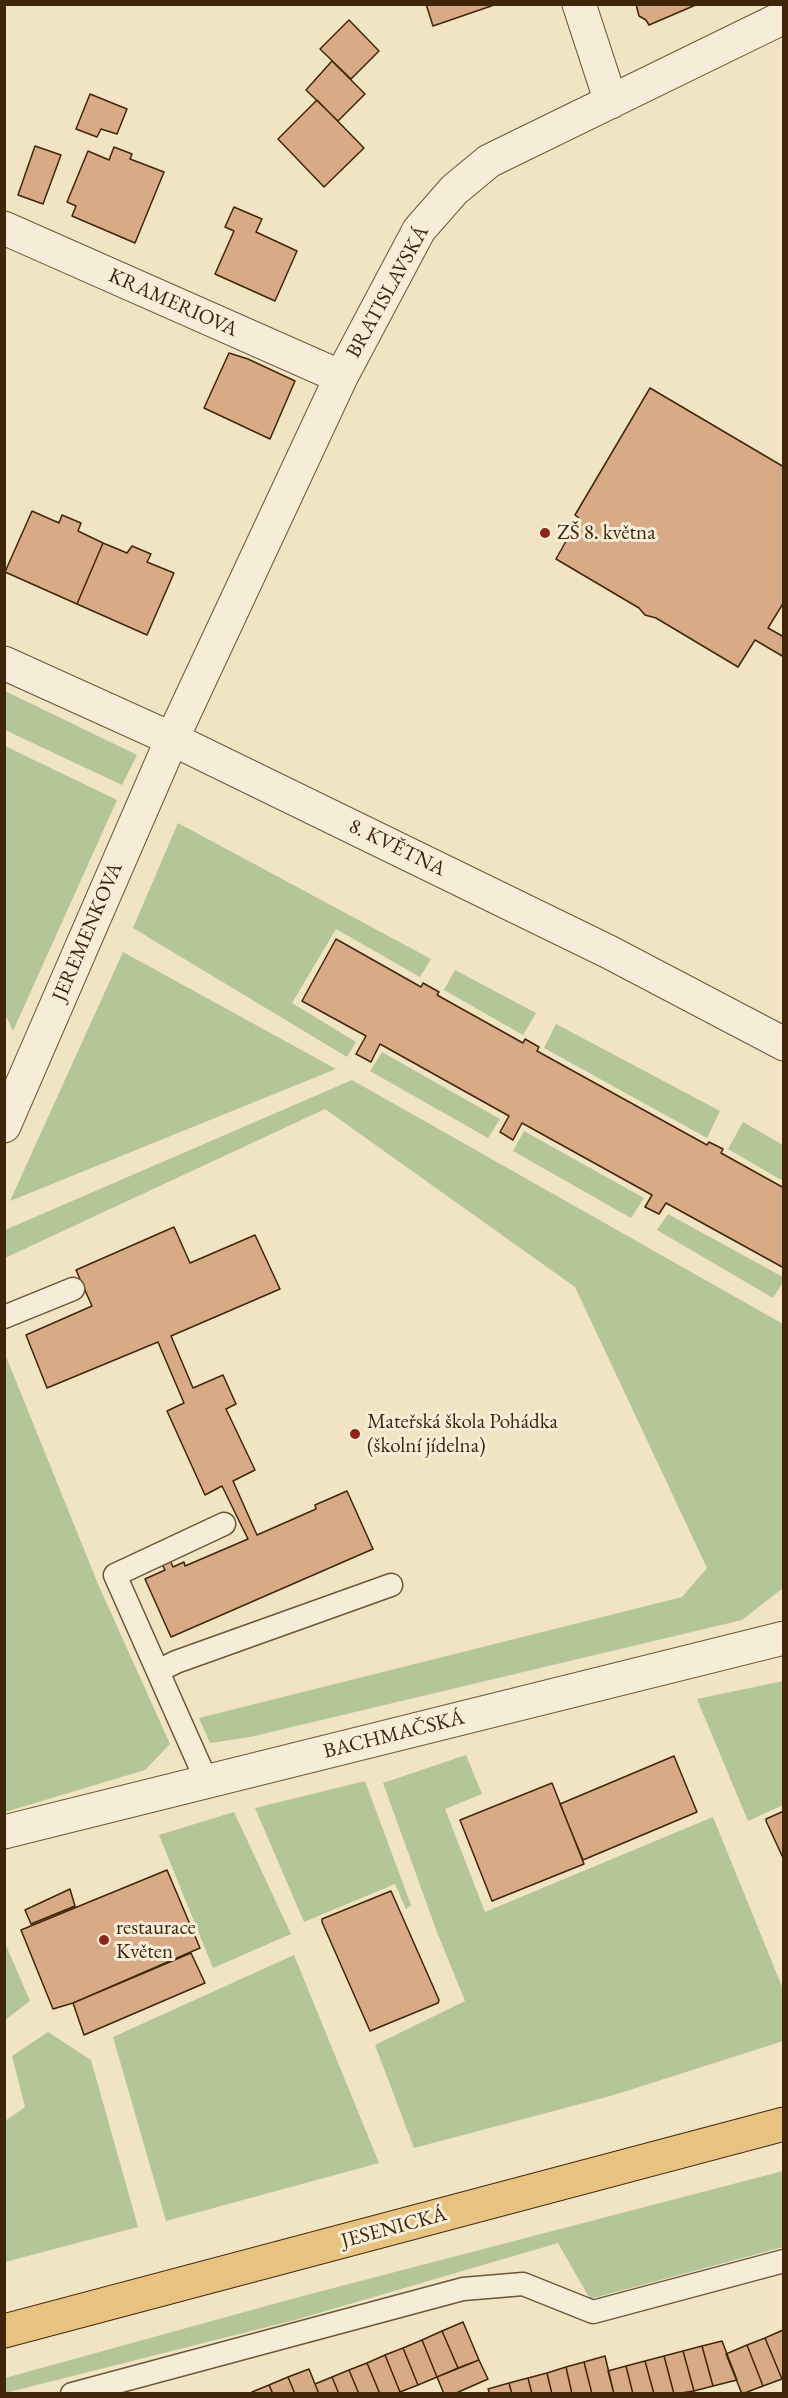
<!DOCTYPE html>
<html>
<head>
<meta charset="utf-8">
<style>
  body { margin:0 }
  #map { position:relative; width:788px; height:2398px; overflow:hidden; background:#f0e4c2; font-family:"EB Garamond",serif }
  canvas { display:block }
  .frame { position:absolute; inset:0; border:6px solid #3f260a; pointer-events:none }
</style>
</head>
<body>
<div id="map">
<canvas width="788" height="2398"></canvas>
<div class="frame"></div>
</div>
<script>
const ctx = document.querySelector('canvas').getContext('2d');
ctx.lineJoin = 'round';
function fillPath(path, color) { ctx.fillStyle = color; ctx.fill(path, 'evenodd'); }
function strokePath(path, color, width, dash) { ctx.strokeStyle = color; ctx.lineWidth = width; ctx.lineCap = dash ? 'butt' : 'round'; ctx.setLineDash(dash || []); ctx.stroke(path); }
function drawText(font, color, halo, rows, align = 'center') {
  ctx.font = font + ' "EB Garamond",serif'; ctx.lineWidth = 6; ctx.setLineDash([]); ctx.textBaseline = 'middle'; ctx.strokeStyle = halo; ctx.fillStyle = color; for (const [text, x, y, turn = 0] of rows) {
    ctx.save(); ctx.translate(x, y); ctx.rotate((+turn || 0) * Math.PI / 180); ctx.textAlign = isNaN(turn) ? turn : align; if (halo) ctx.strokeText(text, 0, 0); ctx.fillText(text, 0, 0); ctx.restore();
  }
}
const green = new Path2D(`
  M 5,691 L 137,755 L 122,785 L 5,730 Z
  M 5,746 L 117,800 L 13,1031 L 4,1012 Z
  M 178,823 L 431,959 L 420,977 L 336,929 L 292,1003 L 356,1042 L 347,1057 L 133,928 Z
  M 123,952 L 336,1069 L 10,1201 Z
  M 455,970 L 536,1013 L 523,1035 L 444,990 Z
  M 556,1024 L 720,1111 L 707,1138 L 544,1048 Z
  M 382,1052 L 500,1119 L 488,1138 L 370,1071 Z
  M 352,1080 L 783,1324 L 783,1588 L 742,1620 L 250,1737 L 210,1743 L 199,1718 L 682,1597 L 707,1568 L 575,1287 L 325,1109 L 5,1258 L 5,1230 Z
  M 743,1122 L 783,1145 L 783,1181 L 728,1149 Z
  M 524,1131 L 644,1198 L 631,1218 L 513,1151 Z
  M 668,1214 L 783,1277 L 783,1282 L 773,1298 L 657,1230 Z
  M 5,1354 L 98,1584 L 170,1744 L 145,1770 L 5,1812 Z
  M 783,1681 L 783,1805 L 748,1821 L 697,1699 Z
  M 466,1755 L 482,1794 L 445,1809 L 485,1912 L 713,1817 L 783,1989 L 783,2041 L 614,2095 L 414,2148 L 375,2045 L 465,2001 L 437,1932 L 383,1783 Z
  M 365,1781 L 411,1905 L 406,1909 L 395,1884 L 304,1922 L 255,1808 Z
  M 234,1812 L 291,1934 L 213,1968 L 159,1835 Z
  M 5,1943 L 30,2001 L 5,2020 L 4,2020 Z
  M 294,1955 L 379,2163 L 166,2221 L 113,2037 Z
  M 48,2032 L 91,2060 L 138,2227 L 5,2262 L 5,2121 L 25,2107 L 12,2056 Z
  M 783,2171 L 783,2247 L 590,2299 L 558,2243 L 295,2320 L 5,2393 L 5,2378 L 299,2297 Z`);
const building = new Path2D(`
  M 426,4 L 497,4 L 433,26 Z
  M 636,4 L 698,4 L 649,25 L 646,20 L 639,16 Z
  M 349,20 L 379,51 L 351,79 L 320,49 Z
  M 332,61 L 365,94 L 338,121 L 306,90 Z
  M 90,94 L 127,109 L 117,134 L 101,129 L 97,137 L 76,129 Z
  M 317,100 L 364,148 L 324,187 L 278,139 Z
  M 35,146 L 61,155 L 43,204 L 18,195 Z
  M 114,147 L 132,154 L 130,159 L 164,172 L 135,243 L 72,216 L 76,206 L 67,202 L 88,151 L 109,160 Z
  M 234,207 L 262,219 L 256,232 L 297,251 L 275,301 L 215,274 L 234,231 L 225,227 Z
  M 229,353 L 248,359 L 295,381 L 270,439 L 204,408 Z
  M 650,388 L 784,467 L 784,602 L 768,628 L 784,637 L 784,657 L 755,640 L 738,667 L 656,618 L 645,615 L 639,608 L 556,559 L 579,518 L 575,515 Z
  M 32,511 L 59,523 L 62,515 L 81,523 L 78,531 L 103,543 L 77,604 L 5,572 Z
  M 103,543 L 127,553 L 132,546 L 151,554 L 147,562 L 174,573 L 147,635 L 77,604 Z
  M 336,939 L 421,987 L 423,983 L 439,992 L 437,995 L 523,1043 L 525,1039 L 539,1047 L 537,1051 L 707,1145 L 709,1142 L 723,1149 L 721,1153 L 784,1188 L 784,1268 L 666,1203 L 659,1214 L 645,1207 L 652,1195 L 522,1123 L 513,1140 L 500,1132 L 509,1116 L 380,1044 L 371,1062 L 356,1054 L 366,1036 L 302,1001 Z
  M 174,1227 L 190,1263 L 255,1235 L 280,1289 L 171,1336 L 193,1388 L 223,1375 L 236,1404 L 226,1409 L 255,1470 L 233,1481 L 257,1535 L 316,1509 L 315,1505 L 347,1491 L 373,1549 L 171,1637 L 145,1579 L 165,1570 L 161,1562 L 169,1558 L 173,1567 L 184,1562 L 185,1566 L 248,1539 L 222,1486 L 205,1495 L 167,1411 L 184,1403 L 158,1342 L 47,1388 L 26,1335 L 92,1306 L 76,1270 Z
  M 674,1756 L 697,1812 L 583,1860 L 560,1804 Z
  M 552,1783 L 584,1864 L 492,1901 L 460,1820 Z
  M 784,1811 L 784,1860 L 766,1821 L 766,1819 Z
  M 167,1870 L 200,1948 L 73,2003 L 53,2009 L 21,1930 Z
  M 70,1889 L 75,1906 L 31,1924 L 25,1910 Z
  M 391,1891 L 439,2000 L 438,2003 L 370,2031 L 322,1922 L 322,1919 Z
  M 191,1953 L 205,1983 L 84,2035 L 73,2003 Z
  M 463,2322 L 479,2360 L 458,2368 L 442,2331 Z
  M 783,2330 L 784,2378 L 782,2379 L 765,2338 Z
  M 442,2331 L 458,2368 L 437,2377 L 422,2340 Z
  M 765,2338 L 782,2379 L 763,2386 L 747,2345 Z
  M 422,2340 L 437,2377 L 418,2385 L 403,2348 Z
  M 722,2341 L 737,2380 L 713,2386 L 702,2346 Z
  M 747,2345 L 763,2386 L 742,2394 L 726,2354 Z
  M 702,2346 L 713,2386 L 694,2391 L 683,2351 Z
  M 403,2348 L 418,2385 L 400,2392 L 385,2355 Z
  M 683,2351 L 694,2391 L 674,2394 L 664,2356 Z
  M 385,2355 L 400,2392 L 397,2394 L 380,2394 L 367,2363 Z
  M 605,2356 L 614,2394 L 592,2394 L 584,2362 Z
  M 664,2356 L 674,2394 L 654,2394 L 645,2361 Z
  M 479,2360 L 488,2379 L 454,2394 L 444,2394 L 437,2377 Z
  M 645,2361 L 654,2394 L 633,2394 L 626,2366 Z
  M 584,2362 L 592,2394 L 572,2394 L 566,2367 Z
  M 367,2363 L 380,2394 L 359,2394 L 349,2370 Z
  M 626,2366 L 633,2394 L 614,2394 L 608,2371 Z
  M 566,2367 L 572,2394 L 552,2394 L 547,2373 Z
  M 309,2369 L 319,2394 L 295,2394 L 288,2377 Z
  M 349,2370 L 359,2394 L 339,2394 L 332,2377 Z
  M 547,2373 L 552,2394 L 532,2394 L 528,2378 Z
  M 288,2377 L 295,2394 L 273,2394 L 269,2385 Z
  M 332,2377 L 339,2394 L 319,2394 L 315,2384 Z
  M 528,2378 L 532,2394 L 512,2394 L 509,2383 Z
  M 509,2383 L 512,2394 L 490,2394 L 488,2389 Z
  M 269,2385 L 273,2394 L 252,2394 L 252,2392 Z`);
const service = new Path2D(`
  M 4,1317 L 73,1289
  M 158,1671 L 176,1662 L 391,1585
  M 207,1782 L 115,1575 L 224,1524
  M 72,2394 L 463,2289 L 523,2284 L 593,2312 L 784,2261`);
const minor = new Path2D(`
  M 579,4 L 611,102
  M 4,228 L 341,377
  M 4,663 L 172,739 L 609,952 L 784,1044
  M 4,1126 L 172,739 L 341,377 L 419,230 L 454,190 L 489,161 L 784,17
  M 4,1832 L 784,1638`);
const primary = new Path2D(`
  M 4,2331 L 784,2124`);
const markers = [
  [545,533,6,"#8f2418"],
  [355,1434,6,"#8f2418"],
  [104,1940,6,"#8f2418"]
];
const streetNames = [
  ["BRATISLAVSKÁ",388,292,-61],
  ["KRAMERIOVA",173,303,24],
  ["8. KVĚTNA",397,848,26],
  ["JEREMENKOVA",88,932,-67],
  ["BACHMAČSKÁ",394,1735,-14],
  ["JESENICKÁ",394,2228,-15]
];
const poiNames = [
  ["ZŠ 8. května",557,533],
  ["Mateřská škola Pohádka",367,1422],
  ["(školní jídelna)",367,1446],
  ["restaurace",116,1928],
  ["Květen",116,1952]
];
fillPath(green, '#b4c598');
fillPath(building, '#d9aa86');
strokePath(building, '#3f260a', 1.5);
strokePath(service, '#6b5638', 25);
strokePath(minor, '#6b5638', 35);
strokePath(primary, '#3f260a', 35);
strokePath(service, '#f5edd7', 22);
strokePath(minor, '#f5edd7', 33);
strokePath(primary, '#e8c281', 33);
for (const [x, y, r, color] of markers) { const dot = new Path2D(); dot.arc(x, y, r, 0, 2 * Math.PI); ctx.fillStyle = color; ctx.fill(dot); strokePath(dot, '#f5edd7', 2); }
drawText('21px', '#3f260a', '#f5edd7', streetNames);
drawText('21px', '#3f260a', '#f5edd7', poiNames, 'left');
</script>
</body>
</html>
